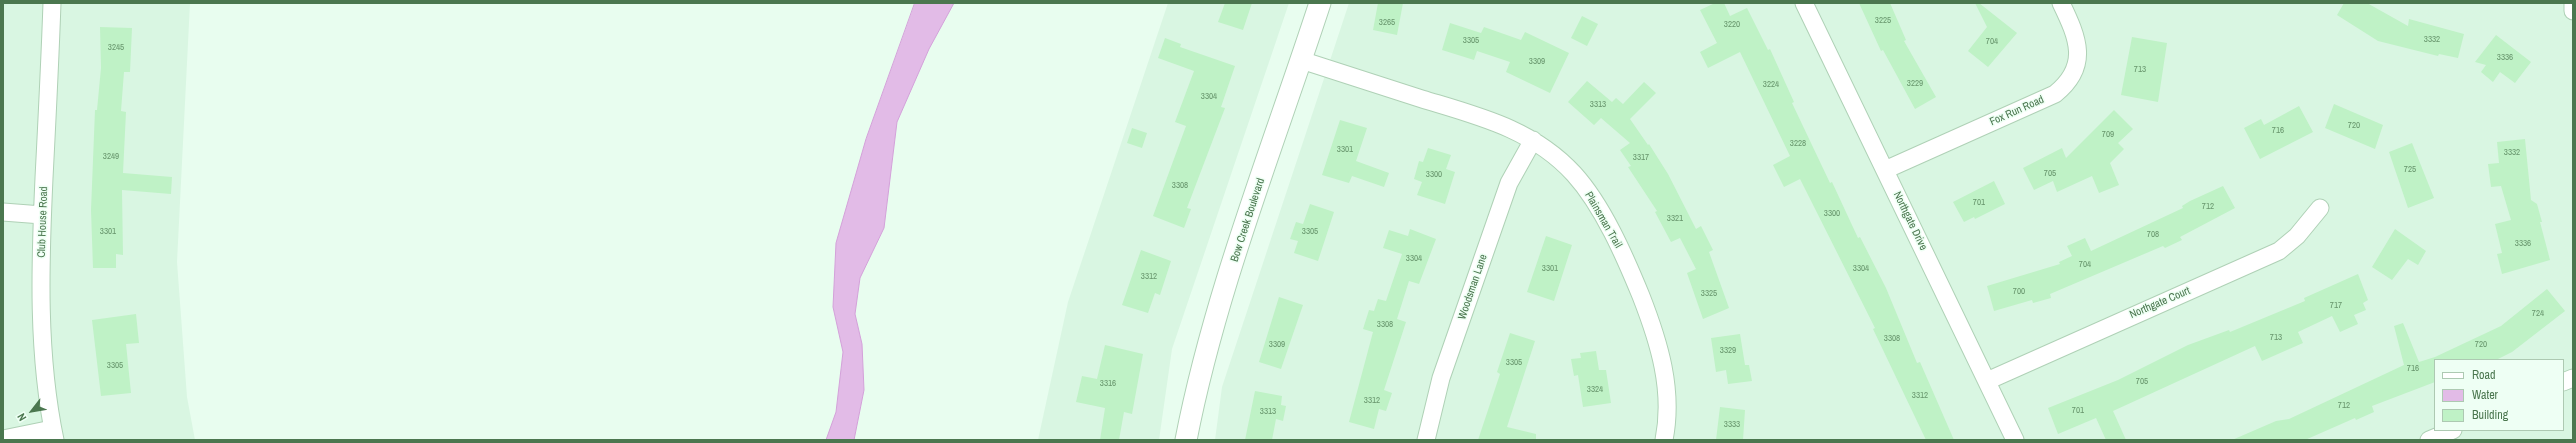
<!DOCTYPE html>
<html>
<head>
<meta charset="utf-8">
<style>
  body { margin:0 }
  #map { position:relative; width:2576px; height:443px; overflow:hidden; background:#e8fdef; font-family:"Archivo Narrow",sans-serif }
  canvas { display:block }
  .frame { position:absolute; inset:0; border:4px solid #4b774f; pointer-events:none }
  .legend { position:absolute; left:2434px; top:359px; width:130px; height:72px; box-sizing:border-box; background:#eefff4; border:1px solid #adc9b2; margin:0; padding:5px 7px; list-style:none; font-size:12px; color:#4b774f }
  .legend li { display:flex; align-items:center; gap:8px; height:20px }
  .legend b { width:20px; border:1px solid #adc9b2 }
  .north { position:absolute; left:12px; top:391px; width:40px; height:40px; -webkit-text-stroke:3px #eefff4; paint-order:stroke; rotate:239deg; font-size:11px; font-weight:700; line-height:16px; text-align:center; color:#4b774f }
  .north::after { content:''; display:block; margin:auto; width:14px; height:18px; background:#4b774f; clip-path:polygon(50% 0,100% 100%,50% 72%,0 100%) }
</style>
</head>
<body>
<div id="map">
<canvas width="2576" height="443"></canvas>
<div class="frame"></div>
<ul class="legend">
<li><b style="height:5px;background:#fff"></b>Road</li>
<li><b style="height:11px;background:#e2bbe7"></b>Water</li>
<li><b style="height:11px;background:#bff2c6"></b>Building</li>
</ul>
<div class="north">N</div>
</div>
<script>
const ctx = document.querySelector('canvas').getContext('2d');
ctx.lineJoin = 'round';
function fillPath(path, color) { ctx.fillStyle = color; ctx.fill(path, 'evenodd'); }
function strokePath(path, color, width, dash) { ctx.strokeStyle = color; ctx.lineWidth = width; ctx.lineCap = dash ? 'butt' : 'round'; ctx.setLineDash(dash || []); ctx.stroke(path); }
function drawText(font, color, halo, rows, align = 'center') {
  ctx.font = font + ' "Archivo Narrow",sans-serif'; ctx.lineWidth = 3; ctx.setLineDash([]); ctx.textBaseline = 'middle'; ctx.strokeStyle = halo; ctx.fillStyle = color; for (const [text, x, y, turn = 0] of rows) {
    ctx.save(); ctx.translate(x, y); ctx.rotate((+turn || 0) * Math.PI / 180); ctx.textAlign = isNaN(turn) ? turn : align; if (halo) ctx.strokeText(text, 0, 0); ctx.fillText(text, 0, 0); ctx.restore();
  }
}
const residential = new Path2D(`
  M 3,3 L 190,3 L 177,262 L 187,397 L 195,440 L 3,440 Z
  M 1168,3 L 1289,3 L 1172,349 L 1159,440 L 1038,440 L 1068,302 Z
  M 1349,3 L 2573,3 L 2573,440 L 1215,440 L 1222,387 ZM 2435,360 L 2563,360 L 2563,430 L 2435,430 Z`);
const water = new Path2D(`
  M 915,3 L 954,3 L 929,49 L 897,122 L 884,228 L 860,278 L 855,314 L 862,344 L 864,390 L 854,440 L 826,440 L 836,412 L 843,352 L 833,307 L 836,243 L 866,139 Z`);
const building = new Path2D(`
  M 1225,3 L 1252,3 L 1243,30 L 1218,22 Z
  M 1378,3 L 1403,3 L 1397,35 L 1373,30 Z
  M 1715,3 L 1724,3 L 1730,16 L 1747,8 L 1768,50 L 1770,49 L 1794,102 L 1792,103 L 1830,183 L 1832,182 L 1858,238 L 1860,237 L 1886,288 L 1917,363 L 1920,362 L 1954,440 L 1926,440 L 1873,329 L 1875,328 L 1800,179 L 1784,187 L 1773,165 L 1790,156 L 1740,52 L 1708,68 L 1700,52 L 1717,43 L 1700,10 Z
  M 1859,3 L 1890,3 L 1906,40 L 1904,41 L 1936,97 L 1915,109 L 1883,50 L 1881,51 Z
  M 1975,3 L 1979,3 L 2017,33 L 1988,67 L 1968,51 L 1987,27 Z
  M 2344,3 L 2367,3 L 2408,26 L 2409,19 L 2464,34 L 2458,58 L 2439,54 L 2438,56 L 2378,41 L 2337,15 Z
  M 1582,16 L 1598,24 L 1587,46 L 1571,38 Z
  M 1450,23 L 1481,33 L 1484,27 L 1521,40 L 1525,32 L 1569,53 L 1550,93 L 1506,72 L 1510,62 L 1477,51 L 1474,60 L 1442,50 Z
  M 100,27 L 132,28 L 130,72 L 124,72 L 121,111 L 126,112 L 123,173 L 172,177 L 171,194 L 122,190 L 123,255 L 116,254 L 116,268 L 93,268 L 91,210 L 95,110 L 97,110 L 101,68 Z
  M 2496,35 L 2531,62 L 2515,83 L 2500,72 L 2493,82 L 2481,72 L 2486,65 L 2475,62 Z
  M 2132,37 L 2167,43 L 2158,102 L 2121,95 Z
  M 1165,38 L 1181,44 L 1180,47 L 1235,66 L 1221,107 L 1225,108 L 1187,208 L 1191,209 L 1184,228 L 1153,216 L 1186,126 L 1175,122 L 1194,71 L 1158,58 Z
  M 1587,81 L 1612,102 L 1616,98 L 1623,104 L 1644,82 L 1656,93 L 1630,119 L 1648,145 L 1649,144 L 1668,174 L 1696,229 L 1701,226 L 1713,250 L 1709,252 L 1729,308 L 1703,319 L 1687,273 L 1696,269 L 1680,238 L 1671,242 L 1655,212 L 1657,211 L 1628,167 L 1631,166 L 1620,150 L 1630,143 L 1601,118 L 1594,125 L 1568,102 Z
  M 2334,104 L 2383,125 L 2375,149 L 2325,128 Z
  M 2299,106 L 2313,132 L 2260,159 L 2244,128 L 2261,119 L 2264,125 Z
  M 2114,110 L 2133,129 L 2118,143 L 2124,149 L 2110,163 L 2119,185 L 2099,193 L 2092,176 L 2057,192 L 2053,181 L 2034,190 L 2023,168 L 2062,148 L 2066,158 Z
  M 1340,120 L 1367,128 L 1356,161 L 1389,173 L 1384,187 L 1352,176 L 1349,183 L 1322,175 Z
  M 1132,128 L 1147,133 L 1142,148 L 1127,143 Z
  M 2525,139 L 2531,200 L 2537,204 L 2542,222 L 2540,222 L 2550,260 L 2502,274 L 2497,254 L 2502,253 L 2495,224 L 2511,220 L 2501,186 L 2491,187 L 2488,164 L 2499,163 L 2497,142 Z
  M 2412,143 L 2434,198 L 2408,208 L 2389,152 Z
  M 1428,148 L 1451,155 L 1446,169 L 1455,172 L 1445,204 L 1417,195 L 1422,182 L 1414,179 L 1419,161 L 1423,162 Z
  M 1994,181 L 2005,204 L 1975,219 L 1974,217 L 1964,222 L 1953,202 Z
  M 2223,186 L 2235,208 L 2180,237 L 2182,240 L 2165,248 L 2163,246 L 2050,294 L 2051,298 L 2033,303 L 2032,300 L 1994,311 L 1987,286 L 2060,264 L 2059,262 L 2072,256 L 2067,246 L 2085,238 L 2091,251 L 2183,208 L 2182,206 L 2190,201 Z
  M 1310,204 L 1334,212 L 1318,261 L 1294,253 L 1298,241 L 1290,239 L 1296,222 L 1303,224 Z
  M 1410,229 L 1436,239 L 1419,284 L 1409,281 L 1397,319 L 1406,322 L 1384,390 L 1392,393 L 1386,411 L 1379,409 L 1374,429 L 1349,422 L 1373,332 L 1363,329 L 1369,310 L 1374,311 L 1378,299 L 1386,301 L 1402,254 L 1383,248 L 1389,230 L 1408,236 Z
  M 2395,229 L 2426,251 L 2418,265 L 2408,259 L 2392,280 L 2372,267 Z
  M 1546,236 L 1572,245 L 1554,301 L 1527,292 Z
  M 1141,250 L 1171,261 L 1160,295 L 1155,293 L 1148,313 L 1122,305 Z
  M 2358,274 L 2368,300 L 2363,303 L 2366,310 L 2354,315 L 2358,324 L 2340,332 L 2332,316 L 2298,332 L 2303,343 L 2262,361 L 2255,346 L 2113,411 L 2126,440 L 2106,440 L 2096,418 L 2058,434 L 2048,408 L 2118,380 L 2188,345 L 2229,330 L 2230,332 L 2305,301 L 2304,298 Z
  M 2547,289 L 2565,311 L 2512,352 L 2496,360 L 2435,360 L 2435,382 L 2372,406 L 2374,412 L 2356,420 L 2355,418 L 2305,440 L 2232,440 L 2276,421 L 2289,419 L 2404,365 L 2394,326 L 2403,323 L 2419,362 L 2435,357 L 2501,326 Z
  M 1279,297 L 1303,305 L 1281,369 L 1259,362 Z
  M 136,314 L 139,343 L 126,344 L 131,393 L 101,396 L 92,320 Z
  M 1510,333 L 1535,341 L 1507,427 L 1536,434 L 1536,440 L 1478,440 L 1500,374 L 1497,372 Z
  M 1740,334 L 1745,365 L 1749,365 L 1752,381 L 1728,384 L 1726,370 L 1716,372 L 1711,338 Z
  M 1105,345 L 1143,354 L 1132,414 L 1124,412 L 1119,440 L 1100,440 L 1105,408 L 1076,402 L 1082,376 L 1097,379 Z
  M 1596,351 L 1599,370 L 1606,370 L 1611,403 L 1583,407 L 1578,375 L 1574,376 L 1571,359 L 1581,358 L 1580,353 Z
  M 1255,391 L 1282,396 L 1281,405 L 1286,406 L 1283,421 L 1276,419 L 1272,440 L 1245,440 Z
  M 1720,407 L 1745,410 L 1743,440 L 1716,440 Z`);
const minor = new Path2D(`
  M 52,3 C 50,61 47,120 44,178 C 40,265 37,354 55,440
  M 1804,3 L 2015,440
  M 2573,3 L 2573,11
  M 1301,60 C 1341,73 1382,86 1422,99 C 1478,116 1533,129 1574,174 C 1603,206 1625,257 1641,296 C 1659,342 1674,390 1664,440
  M 1885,170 L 2055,94 C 2090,66 2078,38 2061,3
  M 3,212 L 42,215
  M 1987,381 L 2279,251 L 2297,236 L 2320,208
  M 2563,382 L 2573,378
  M 3,439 L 52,429
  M 1426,440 L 1441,378 L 1509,183 L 1533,140
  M 2429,440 L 2453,430`);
const tertiary = new Path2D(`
  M 1186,440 C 1215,291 1273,147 1320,3`);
const numberNames = [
  ["3225",1883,21],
  ["3265",1387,23],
  ["3220",1732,25],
  ["3332",2432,40],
  ["3305",1471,41],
  ["704",1992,42],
  ["3245",116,48],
  ["3336",2505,58],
  ["3309",1537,62],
  ["713",2140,70],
  ["3229",1915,84],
  ["3224",1771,85],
  ["3304",1209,97],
  ["3313",1598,105],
  ["720",2354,126],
  ["716",2278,131],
  ["709",2108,135],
  ["3228",1798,144],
  ["3301",1345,150],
  ["3332",2512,153],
  ["3249",111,157],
  ["3317",1641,158],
  ["725",2410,170],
  ["705",2050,174],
  ["3300",1434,175],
  ["3308",1180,186],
  ["701",1979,203],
  ["712",2208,207],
  ["3300",1832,214],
  ["3321",1675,219],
  ["3301",108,232],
  ["3305",1310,232],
  ["708",2153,235],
  ["3336",2523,244],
  ["3304",1414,259],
  ["704",2085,265],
  ["3301",1550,269],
  ["3304",1861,269],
  ["3312",1149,277],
  ["700",2019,292],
  ["3325",1709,294],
  ["717",2336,306],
  ["724",2538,314],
  ["3308",1385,325],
  ["713",2276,338],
  ["3308",1892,339],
  ["3309",1277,345],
  ["720",2481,345],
  ["3329",1728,351],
  ["3305",1514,363],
  ["3305",115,366],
  ["716",2413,369],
  ["705",2142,382],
  ["3316",1108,384],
  ["3324",1595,390],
  ["3312",1920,396],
  ["3312",1372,401],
  ["712",2344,406],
  ["701",2078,411],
  ["3313",1268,412],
  ["3333",1732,425]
];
const streetNames = [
  ["Fox Run Road",2017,111,-24],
  ["Bow Creek Boulevard",1248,220,-72],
  ["Plainsman Trail",1603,220,60],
  ["Northgate Drive",1910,221,64],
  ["Club House Road",43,222,-88],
  ["Woodsman Lane",1473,287,-71],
  ["Northgate Court",2160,303,-23]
];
fillPath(residential, '#d9f6e2');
fillPath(water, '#e2bbe7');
strokePath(water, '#d3a1d9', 1);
fillPath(building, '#bff2c6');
strokePath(minor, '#afd1b6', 19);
strokePath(tertiary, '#afd1b6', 23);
strokePath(minor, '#fff', 17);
strokePath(tertiary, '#fff', 21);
drawText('9px', '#68966d', null, numberNames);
drawText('11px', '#4b774f', '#eefff4', streetNames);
</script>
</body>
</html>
